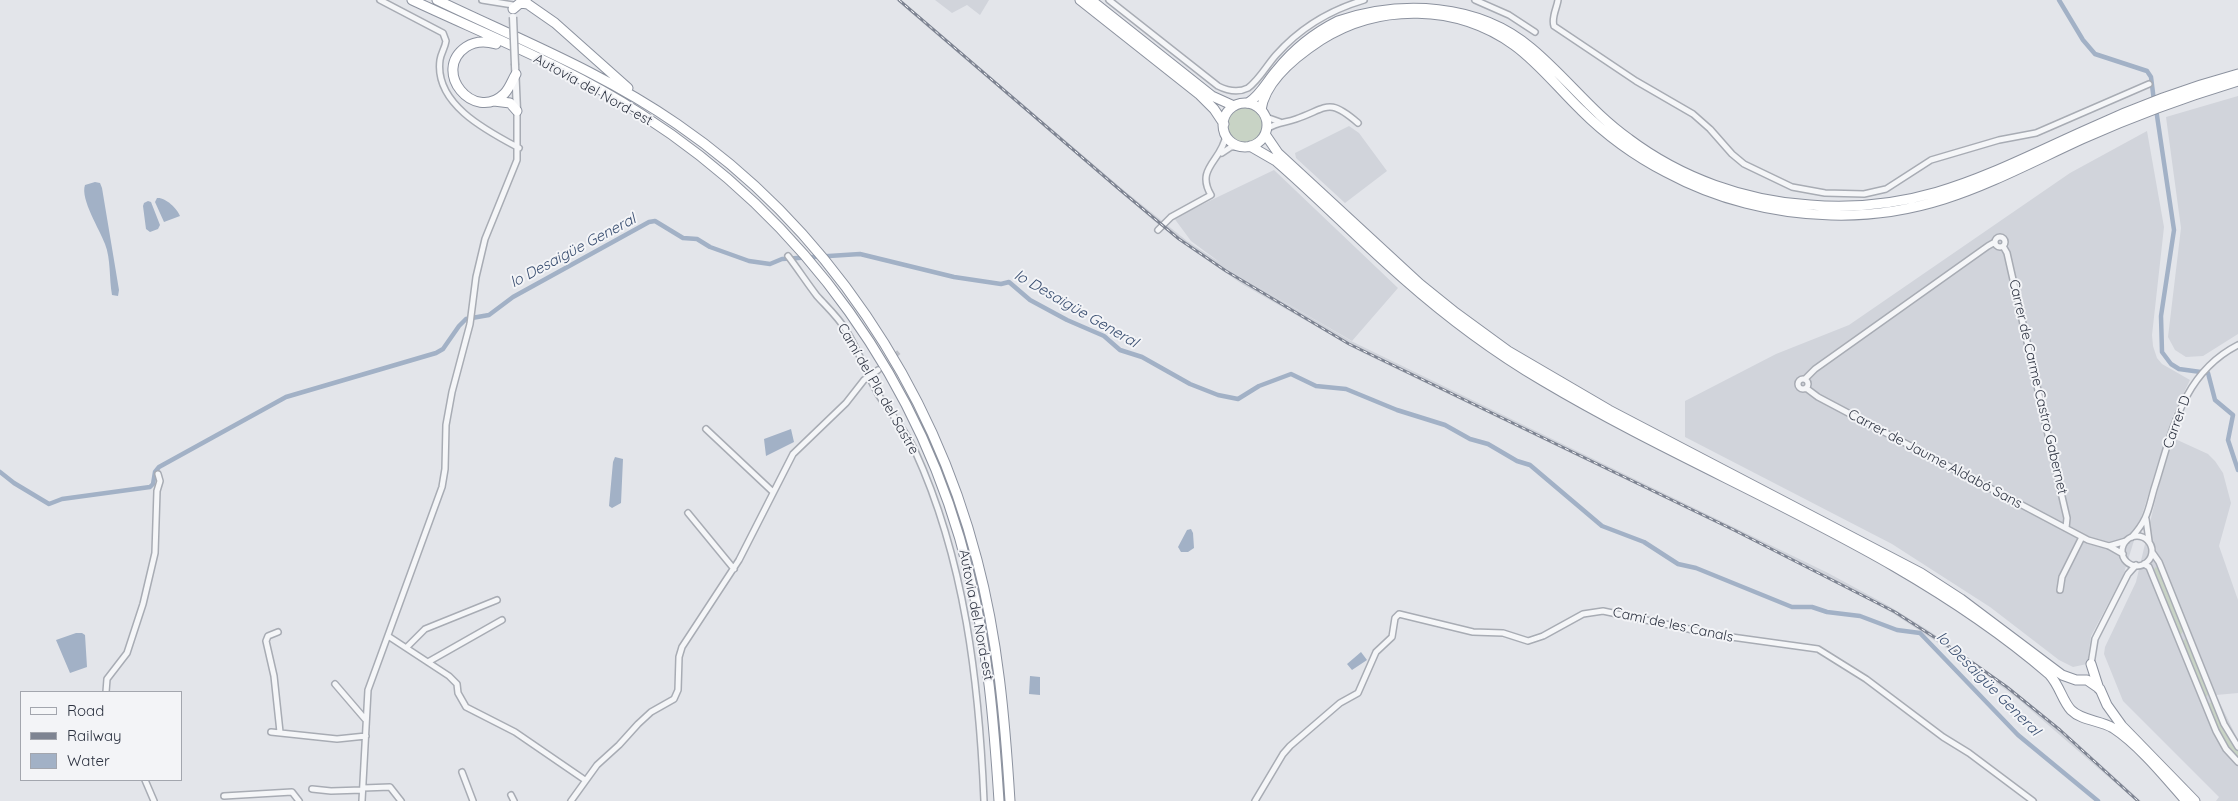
<!DOCTYPE html>
<html>
<head>
<meta charset="utf-8">
<style>
  body { margin:0 }
  #map { position:relative; width:2238px; height:801px; overflow:hidden; background:#e3e5ea; font-family:Quicksand,sans-serif }
  canvas { display:block }
  .legend { position:absolute; left:20px; top:691px; width:162px; height:90px; box-sizing:border-box; background:#f3f4f7; border:1px solid #a3a6ae; margin:0; padding:6px 9px; list-style:none; font-size:15px; color:#2c3240 }
  .legend li { display:flex; align-items:center; gap:10px; height:25px }
  .legend b { width:25px; border:1px solid #a3a6ae }
</style>
</head>
<body>
<div id="map">
<canvas width="2238" height="801"></canvas>
<ul class="legend">
<li><b style="height:6px;background:#f5f6f8"></b>Road</li>
<li><b style="height:6px;background:#7e8492"></b>Railway</li>
<li><b style="height:14px;background:#a2b1c6"></b>Water</li>
</ul>
</div>
<script>
const ctx = document.querySelector('canvas').getContext('2d');
ctx.lineJoin = 'round';
function fillPath(path, color) { ctx.fillStyle = color; ctx.fill(path, 'evenodd'); }
function strokePath(path, color, width, dash) { ctx.strokeStyle = color; ctx.lineWidth = width; ctx.lineCap = dash ? 'butt' : 'round'; ctx.setLineDash(dash || []); ctx.stroke(path); }
function drawText(font, color, halo, rows, align = 'center') {
  ctx.font = font + ' Quicksand,sans-serif'; ctx.lineWidth = 4; ctx.setLineDash([]); ctx.textBaseline = 'middle'; ctx.strokeStyle = halo; ctx.fillStyle = color; for (const [text, x, y, turn = 0] of rows) {
    ctx.save(); ctx.translate(x, y); ctx.rotate((+turn || 0) * Math.PI / 180); ctx.textAlign = isNaN(turn) ? turn : align; if (halo) ctx.strokeText(text, 0, 0); ctx.fillText(text, 0, 0); ctx.restore();
  }
}
const built = new Path2D(`
  M 896,0 L 901,0 L 1126,192 L 1187,241 L 1222,264 L 1191,241 L 1174,218 L 1274,170 L 1398,288 L 1352,341 L 1248,281 L 1351,341 L 1828,573 L 1889,606 L 1931,632 L 2003,683 L 2067,734 L 2141,801 L 2136,801 L 2017,698 L 1969,663 L 1894,614 L 1853,591 L 1778,553 L 1359,351 L 1242,284 L 1178,240 L 1153,220 Z
  M 935,0 L 989,0 L 980,15 L 967,5 L 952,13 Z
  M 2238,96 L 2238,334 L 2203,356 L 2186,357 L 2175,350 L 2168,337 L 2181,228 L 2166,117 Z
  M 1349,126 L 1359,133 L 1387,171 L 1345,203 L 1296,158 L 1295,153 Z
  M 2147,131 L 2164,227 L 2152,335 L 2153,346 L 2157,358 L 2162,364 L 2190,380 L 2173,415 L 2123,576 L 2091,636 L 2087,664 L 2073,667 L 2059,660 L 1990,607 L 1892,544 L 1685,437 L 1685,401 L 1776,354 L 1849,325 L 2070,173 Z
  M 2173,438 L 2208,454 L 2215,461 L 2223,473 L 2231,503 L 2219,546 L 2238,600 L 2238,693 L 2216,695 L 2238,740 L 2238,801 L 2216,801 L 2219,797 L 2123,701 L 2104,654 L 2105,647 L 2136,582 L 2157,493 Z`);
const green = new Path2D(`
  M1228 125a18 18 0 1 1 36 0a18 18 0 1 1-36 0Z
  M 2156,567 L 2158,568 L 2180,622 L 2182,622 L 2184,630 L 2181,634 L 2178,633 L 2154,569 Z
  M 2185,639 L 2187,640 L 2192,648 L 2190,649 L 2209,693 L 2206,697 L 2182,642 Z
  M 2212,702 L 2222,728 L 2238,751 L 2238,759 L 2222,739 L 2207,704 Z`);
const water = new Path2D(`
  M 95,182 L 100,183 L 102,188 L 119,290 L 118,296 L 112,295 C 109,278 111,259 105,244 C 100,230 80,199 85,185 Z
  M 157,198 C 165,197 177,208 180,216 L 164,222 L 155,202 Z
  M 148,201 L 151,202 L 160,225 L 158,229 L 150,232 L 146,229 L 143,206 L 144,203 Z
  M 791,429 L 794,442 L 766,456 L 764,439 Z
  M 615,457 L 623,459 L 621,503 L 612,508 L 609,506 L 613,462 Z
  M 1191,529 L 1193,533 L 1194,548 L 1188,552 L 1181,552 L 1178,547 L 1187,530 Z
  M 76,633 L 82,633 L 85,635 L 87,667 L 70,673 L 56,640 Z
  M 1361,652 L 1367,660 L 1352,670 L 1347,664 Z
  M 1030,676 L 1040,677 L 1040,695 L 1029,694 Z`);
const canal = new Path2D(`
  M 2059,0 L 2083,40 L 2095,54 L 2147,71 L 2151,77 L 2154,101
  M 2156,109 L 2174,230 L 2161,316 L 2162,352 L 2171,364 L 2179,369 L 2208,373 L 2215,400 L 2233,415 L 2228,440 L 2238,470
  M 0,472 L 14,483 L 49,504 L 62,499 L 150,487 L 153,484 L 155,472 L 159,467 L 286,397 L 436,353 L 443,349 L 459,326 L 466,319 L 489,315 L 513,297 L 649,222 L 655,221 L 683,238 L 697,239 L 710,247 L 749,261 L 770,264 L 782,259 L 860,254 L 954,277 L 1001,284 L 1009,282 L 1030,300 L 1067,320 L 1104,336 L 1120,350 L 1142,357 L 1190,384 L 1218,395 L 1238,399 L 1259,386 L 1291,374 L 1316,386 L 1346,389 L 1397,410 L 1445,425 L 1470,439 L 1488,444 L 1517,461 L 1530,465 L 1602,526 L 1644,542 L 1678,564 L 1696,568 L 1792,607 L 1812,607 L 1827,612 L 1860,616 L 1897,630 L 1920,633 L 2018,735 L 2098,801`);
const minorTunnel = new Path2D(`
  M 878,370 L 900,351`);
const minor = new Path2D(`
  M 380,0 L 443,33 L 446,41 C 445,48 441,53 440,60 C 434,104 487,131 519,148
  M 482,0 L 513,5
  M 1109,0 L 1218,86 C 1228,91 1238,93 1248,88 C 1259,80 1267,65 1276,55 C 1299,29 1330,10 1364,0
  M 1475,0 L 1509,15 L 1535,32
  M 1558,0 C 1557,8 1551,18 1554,26 L 1636,81 L 1693,114 L 1710,129 L 1732,154 L 1744,164 L 1792,187 L 1825,193 L 1864,194 L 1886,189 L 1931,160 L 1999,140 L 2036,133 L 2149,84
  M 1266,117 L 1280,122
  M 1267,129 C 1277,122 1285,123 1296,119 C 1328,108 1328,97 1358,123
  M 1222,153 L 1231,147 L 1242,147
  M 1158,230 L 1171,217 L 1211,195 C 1195,168 1222,161 1226,135
  M1995 242a5 5 0 1 1 10 0a5 5 0 1 1-10 0Z
  M 2003,246 L 2007,253 L 2063,501 L 2067,518 L 2066,528
  M 788,256 C 798,269 807,283 817,296 C 827,307 838,317 846,330 C 859,351 866,373 878,394 C 890,413 906,430 915,451 C 965,560 979,683 984,801
  M1798 384a5 5 0 1 1 10 0a5 5 0 1 1-10 0Z
  M 1805,379 L 1815,369 L 1988,246 L 1995,242
  M 1806,388 L 1818,397 L 2088,540 L 2109,546 L 2123,554
  M 706,429 L 773,492
  M 688,513 L 734,569
  M 2146,519 L 2149,541
  M2122 551a15 15 0 1 1 30 0a15 15 0 1 1-30 0Z
  M 2132,537 C 2148,519 2148,510 2154,489 C 2172,433 2181,374 2238,345
  M 2109,546 L 2126,541
  M 2152,552 L 2159,562 L 2224,724 L 2238,747
  M 2144,564 L 2149,567 L 2216,731 L 2226,749 L 2238,762
  M 2060,590 L 2062,577 L 2082,537
  M 278,632 L 268,636 L 266,641 L 274,676 L 280,732
  M 388,636 L 449,676 L 457,684 L 458,693 L 466,707 L 515,732 L 585,780
  M 407,647 L 425,629 L 497,600
  M 428,662 L 502,620
  M 2091,664 L 2095,639 L 2128,574 L 2136,565
  M 335,684 L 365,719
  M 106,692 L 107,679 L 127,653 L 143,604 L 155,553 L 157,491 L 160,481 L 158,474
  M 271,732 L 337,739 L 366,736
  M 462,772 L 473,801
  M 145,780 L 154,801
  M 363,788 L 390,787 L 401,801
  M 312,789 L 331,791 L 362,790
  M 511,795 L 514,801
  M 224,796 L 292,792 L 299,801
  M 362,801 L 368,690 L 442,487 L 445,469 L 446,425 L 452,392 L 470,324 L 476,277 L 485,239 L 517,160 L 517,111
  M 571,801 L 597,765 L 619,745 L 638,724 L 651,712 L 674,699 L 678,690 L 679,657 L 682,647 L 739,560 L 793,454 L 846,403 L 864,380 L 878,370
  M 1255,801 L 1283,754 L 1290,746 L 1340,703 L 1358,693 L 1376,652 L 1392,637 L 1395,618 L 1399,614 L 1473,632 L 1503,633 L 1528,641 L 1543,636 L 1583,614 L 1603,611 L 1717,635 L 1818,649 L 1866,679 L 1943,737 L 1969,753 L 2033,801`);
const tertiary = new Path2D(`
  M 515,65 L 517,111`);
const trunk = new Path2D(`
  M 1080,0 L 1200,95 L 1214,109 L 1224,124
  M 1091,0 L 1212,96 L 1234,106
  M1223 125a22 22 0 1 1 44 0a22 22 0 1 1-44 0Z
  M 1265,134 L 1278,153 L 1420,284 L 1456,313 L 1508,351 L 1609,410 L 1921,573 L 1961,599 L 2062,675 L 2076,680 L 2087,680 L 2100,689 L 2107,705 L 2122,726 L 2195,801
  M 1250,146 L 1276,161 C 1320,199 1360,241 1404,279 C 1447,317 1494,352 1543,381 C 1711,481 1900,546 2049,674 C 2060,686 2062,700 2071,710 C 2082,721 2100,720 2113,728 C 2139,745 2165,777 2186,801
  M 2091,664 L 2099,689`);
const motorway = new Path2D(`
  M 412,0 C 489,36 570,68 641,114 C 805,219 923,384 969,573 C 988,648 994,724 999,801
  M 437,0 C 518,39 602,72 677,124 C 826,226 932,387 977,560 C 998,639 1005,720 1010,801
  M 522,0 L 555,23 L 628,88
  M 513,9 L 520,3 L 528,4
  M 496,44 C 486,41 475,41 466,47 C 431,71 474,123 504,94 C 510,88 512,80 516,74
  M 494,101 L 510,103 L 517,111
  M 1248,103 C 1261,95 1267,81 1277,70 C 1293,50 1314,33 1338,21 C 1401,0 1478,3 1531,48 C 1566,77 1592,113 1629,139 C 1681,178 1745,201 1810,205 C 1920,214 1990,173 2086,130 C 2135,107 2186,88 2238,74
  M 1261,110 C 1265,81 1298,55 1321,40 C 1379,3 1457,4 1514,45 C 1539,63 1559,89 1581,110 C 1606,135 1635,156 1666,172 C 1716,199 1774,214 1831,215 C 1931,218 1995,179 2082,139 C 2133,116 2185,97 2238,81`);
const rail = new Path2D(`
  M 899,0 L 1119,189 L 1179,239 L 1226,271 L 1349,344 L 1734,530 L 1895,612 L 1956,651 L 2007,687 L 2060,730 L 2138,801`);
const tertiaryBridge = new Path2D(`
  M 513,17 L 515,65`);
const streetNames = [
  ["Autovia del Nord-est",593,90,29],
  ["Carrer de Carme Castro Gabernet",2038,387,77],
  ["Camí del Pla del Sastre",878,389,60],
  ["Carrer D",2177,422,-70],
  ["Carrer de Jaume Aldabó Sans",1935,459,28],
  ["Autovia del Nord-est",976,615,79],
  ["Camí de les Canals",1673,625,12]
];
const waterNames = [
  ["lo Desaigüe General",573,251,-28],
  ["lo Desaigüe General",1076,309,30],
  ["lo Desaigüe General",1988,684,45]
];
fillPath(built, '#d1d4db');
fillPath(green, '#c8d3c5');
fillPath(water, '#a2b1c6');
strokePath(canal, '#a2b1c6', 4.5);
strokePath(minorTunnel, '#bec1c8', 5, [5, 2.5]);
strokePath(minor, '#a8acb4', 8);
strokePath(tertiary, '#a8acb4', 9);
strokePath(trunk, '#8c929f', 11);
strokePath(motorway, '#8c929f', 11);
strokePath(minor, '#f5f6f8', 5);
strokePath(tertiary, '#f5f6f8', 6);
strokePath(trunk, '#fff', 9);
strokePath(motorway, '#fff', 9);
strokePath(rail, '#7e8492', 3);
strokePath(rail, '#f3f4f7', 1, [4]);
strokePath(tertiaryBridge, '#a8acb4', 9, []);
strokePath(tertiaryBridge, '#f5f6f8', 6);
drawText('14px', '#2c3240', '#f3f4f7', streetNames);
drawText('italic 15px', '#3a4f71', '#f3f4f7', waterNames);
</script>
</body>
</html>
